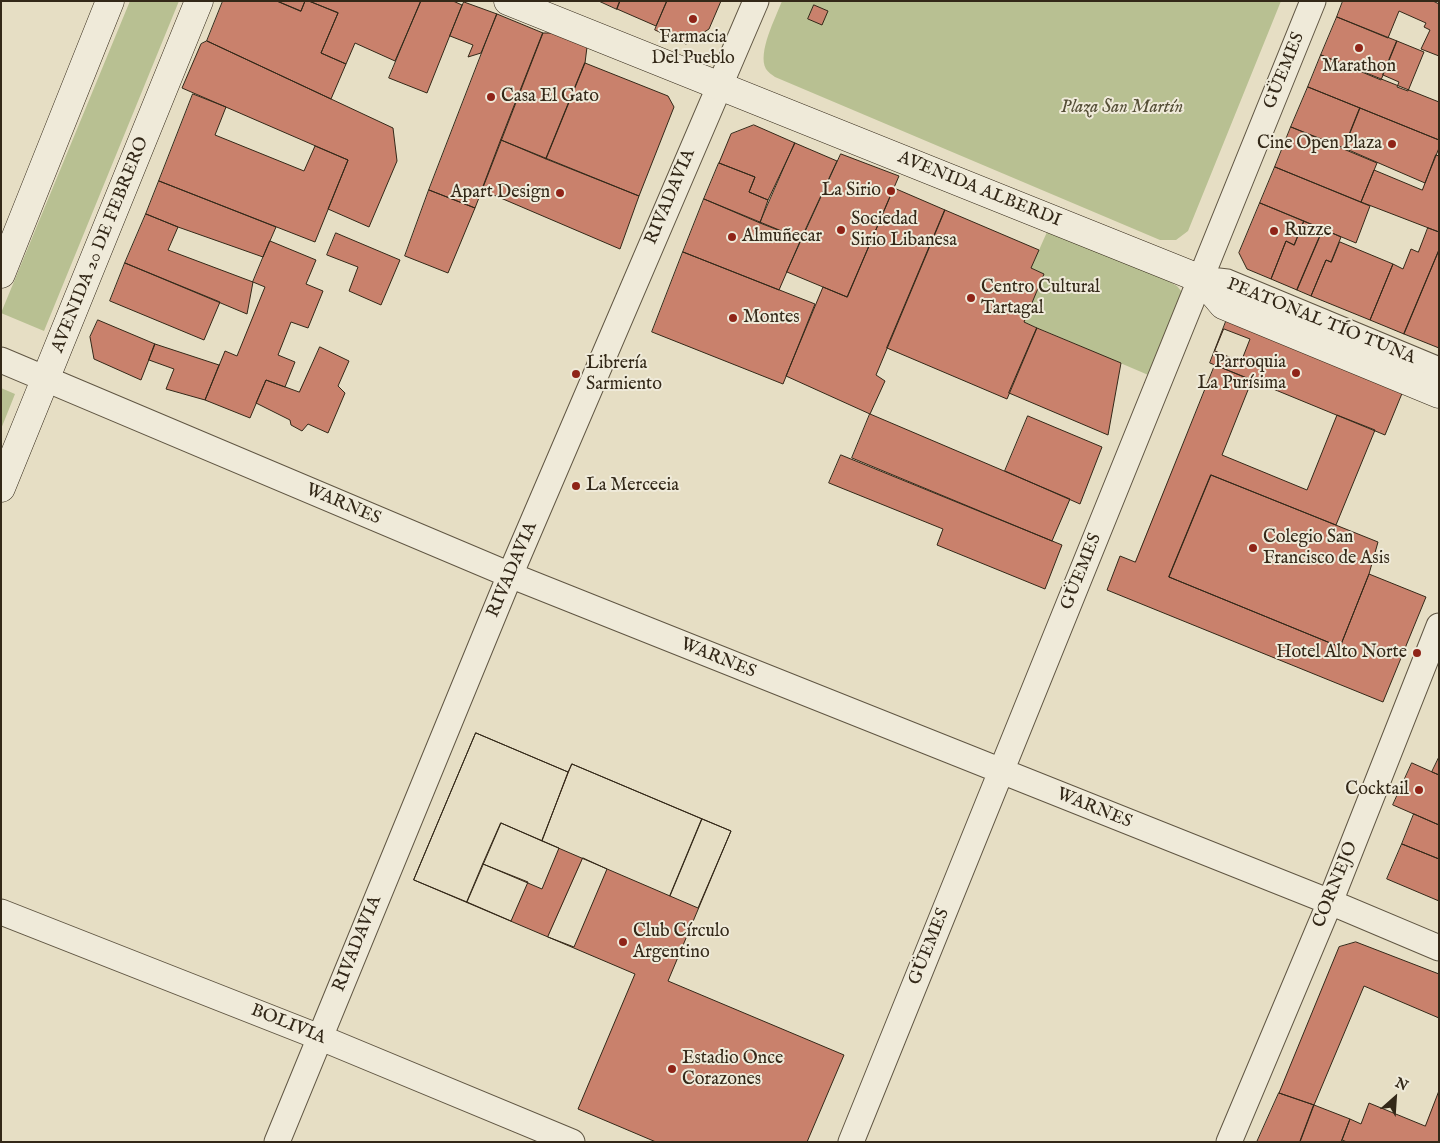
<!DOCTYPE html>
<html>
<head>
<meta charset="utf-8">
<style>
  body { margin:0 }
  #map { position:relative; width:1440px; height:1143px; overflow:hidden; background:#e6dec4; font-family:"IM FELL English",serif }
  canvas { display:block }
  .frame { position:absolute; inset:0; border:2px solid #332818; pointer-events:none }
  .north { position:absolute; left:1370px; top:1073px; width:50px; height:50px; -webkit-text-stroke:4px #efead9; paint-order:stroke; rotate:26deg; font-size:14px; font-weight:700; line-height:20px; text-align:center; color:#332818 }
  .north::after { content:''; display:block; margin:auto; width:18px; height:22px; background:#332818; clip-path:polygon(50% 0,100% 100%,50% 72%,0 100%) }
</style>
</head>
<body>
<div id="map">
<canvas width="1440" height="1143"></canvas>
<div class="frame"></div>
<div class="north">N</div>
</div>
<script>
const ctx = document.querySelector('canvas').getContext('2d');
ctx.lineJoin = 'round';
function fillPath(path, color) { ctx.fillStyle = color; ctx.fill(path, 'evenodd'); }
function strokePath(path, color, width, dash) { ctx.strokeStyle = color; ctx.lineWidth = width; ctx.lineCap = dash ? 'butt' : 'round'; ctx.setLineDash(dash || []); ctx.stroke(path); }
function drawText(font, color, halo, rows, align = 'center') {
  ctx.font = font + ' "IM FELL English",serif'; ctx.lineWidth = 4; ctx.setLineDash([]); ctx.textBaseline = 'middle'; ctx.strokeStyle = halo; ctx.fillStyle = color; for (const [text, x, y, turn = 0] of rows) {
    ctx.save(); ctx.translate(x, y); ctx.rotate((+turn || 0) * Math.PI / 180); ctx.textAlign = isNaN(turn) ? turn : align; if (halo) ctx.strokeText(text, 0, 0); ctx.fillText(text, 0, 0); ctx.restore();
  }
}
const green = new Path2D(`
  M 130,1 L 179,1 L 44,331 L 1,313 Z
  M 782,1 L 1281,1 L 1188,231 L 1176,240 L 1160,240 L 775,77 C 772,75 768,72 766,69 C 757,53 776,17 782,1 Z
  M 1047,232 L 1162,277 L 1177,286 L 1182,292 L 1153,377 L 1024,322 L 1044,274 L 1031,268 Z
  M 1,388 L 15,394 L 1,429 Z`);
const building = new Path2D(`
  M 223,1 L 277,1 L 301,11 L 305,1 L 309,1 L 338,13 L 321,53 L 346,64 L 331,99 L 207,41 Z
  M 277,1 L 305,1 L 301,11 Z
  M 309,1 L 421,1 L 395,61 L 355,43 L 346,64 L 321,53 L 338,13 Z
  M 421,1 L 453,1 L 462,5 L 427,93 L 389,78 Z
  M 599,1 L 620,1 L 617,9 Z
  M 620,1 L 667,1 L 656,26 L 617,9 Z
  M 667,1 L 721,1 L 709,29 L 686,44 L 655,30 Z
  M 1343,1 L 1433,1 L 1439,4 L 1439,56 L 1421,49 L 1430,30 L 1424,27 L 1426,23 L 1399,11 L 1388,38 L 1337,17 Z
  M 464,2 L 497,14 L 481,53 L 468,57 L 473,45 L 450,36 Z
  M 814,5 L 828,11 L 822,25 L 808,19 Z
  M 497,14 L 543,33 L 475,208 L 429,190 Z
  M 1337,17 L 1397,41 L 1381,80 L 1321,55 Z
  M 543,33 L 556,33 L 587,47 L 585,63 L 546,159 L 501,140 Z
  M 207,41 L 393,128 L 397,161 L 369,227 L 328,209 L 348,160 L 182,88 L 201,44 Z
  M 1397,41 L 1424,52 L 1408,91 L 1397,87 L 1399,82 L 1383,75 Z
  M 1321,55 L 1439,102 L 1439,140 L 1308,87 Z
  M 585,63 L 668,96 L 674,107 L 639,196 L 546,159 Z
  M 1308,87 L 1360,108 L 1344,148 L 1291,127 Z
  M 193,94 L 226,107 L 215,135 L 304,171 L 315,146 L 348,160 L 315,242 L 159,181 Z
  M 1360,108 L 1439,140 L 1439,148 L 1425,183 L 1344,148 Z
  M 754,125 L 795,143 L 768,200 L 749,192 L 755,177 L 719,163 L 731,134 Z
  M 1291,127 L 1377,163 L 1361,202 L 1275,167 Z
  M 501,140 L 639,196 L 620,249 L 482,190 Z
  M 795,143 L 837,161 L 801,239 L 760,223 Z
  M 841,154 L 899,176 L 847,297 L 787,272 Z
  M 1436,155 L 1439,156 L 1439,232 L 1361,202 L 1374,170 L 1422,190 Z
  M 719,163 L 755,177 L 749,192 L 768,200 L 760,223 L 704,199 Z
  M 1275,167 L 1370,206 L 1356,243 L 1260,203 Z
  M 159,181 L 276,227 L 263,257 L 178,227 L 146,214 Z
  M 894,188 L 945,210 L 876,375 L 885,381 L 870,414 L 786,376 L 823,287 L 847,297 Z
  M 429,190 L 475,208 L 448,273 L 405,256 Z
  M 704,199 L 801,239 L 779,290 L 683,252 Z
  M 1260,203 L 1304,221 L 1294,245 L 1286,241 L 1271,279 L 1247,269 L 1239,253 Z
  M 945,210 L 1039,250 L 1031,268 L 1044,274 L 1024,322 L 1037,328 L 1007,399 L 887,348 Z
  M 146,214 L 178,227 L 168,250 L 253,282 L 247,314 L 125,263 Z
  M 1304,221 L 1323,229 L 1297,290 L 1271,279 L 1286,241 L 1294,245 Z
  M 1428,228 L 1439,232 L 1439,250 L 1404,334 L 1370,320 L 1393,264 L 1403,269 L 1411,249 L 1418,252 Z
  M 1323,229 L 1341,237 L 1331,262 L 1326,260 L 1311,296 L 1297,290 Z
  M 336,233 L 400,260 L 381,305 L 349,291 L 358,267 L 327,255 Z
  M 270,241 L 316,260 L 306,284 L 323,291 L 308,328 L 291,322 L 278,355 L 295,362 L 285,387 L 266,380 L 250,418 L 205,400 L 225,351 L 237,356 L 265,287 L 253,282 Z
  M 1340,242 L 1393,264 L 1370,320 L 1311,296 L 1326,260 L 1331,262 Z
  M 1439,250 L 1439,348 L 1404,334 Z
  M 683,252 L 815,304 L 783,384 L 652,332 Z
  M 125,263 L 220,302 L 204,340 L 110,301 Z
  M 1227,319 L 1403,391 L 1385,435 L 1210,363 Z
  M 98,320 L 155,344 L 141,380 L 94,359 L 90,337 Z
  M 1037,328 L 1121,363 L 1108,435 L 1009,393 Z
  M 1224,329 L 1250,339 L 1241,362 L 1215,351 Z
  M 155,344 L 219,365 L 205,400 L 166,389 L 174,369 L 149,360 Z
  M 320,347 L 349,361 L 338,386 L 345,393 L 328,433 L 308,424 L 302,431 L 291,425 L 290,420 L 256,403 L 266,380 L 299,392 Z
  M 1215,365 L 1252,380 L 1222,455 L 1307,490 L 1337,415 L 1375,430 L 1336,525 L 1211,475 L 1169,577 L 1340,647 L 1369,574 L 1426,597 L 1383,702 L 1107,590 L 1120,556 L 1135,562 Z
  M 870,414 L 1070,499 L 1052,541 L 852,458 Z
  M 1028,416 L 1102,447 L 1080,504 L 1005,471 Z
  M 841,455 L 1062,545 L 1045,589 L 937,545 L 943,529 L 829,483 Z
  M 1211,475 L 1378,542 L 1369,574 L 1340,647 L 1169,577 Z
  M 476,733 L 568,772 L 542,841 L 501,823 L 467,902 L 414,880 Z
  M 476,733 L 568,772 L 572,764 L 731,831 L 668,981 L 844,1055 L 807,1142 L 656,1142 L 578,1109 L 635,974 L 414,880 Z
  M 1439,757 L 1439,775 L 1432,772 Z
  M 1412,763 L 1439,775 L 1439,825 L 1393,805 Z
  M 572,764 L 702,819 L 670,896 L 542,841 Z
  M 1414,814 L 1439,825 L 1439,859 L 1402,844 Z
  M 702,819 L 731,831 L 698,908 L 670,896 Z
  M 501,823 L 559,848 L 542,889 L 483,864 Z
  M 1402,844 L 1439,859 L 1439,901 L 1387,879 Z
  M 583,858 L 607,869 L 574,947 L 548,937 Z
  M 483,864 L 528,882 L 511,921 L 467,902 Z
  M 1356,942 L 1439,974 L 1439,1018 L 1364,986 L 1314,1105 L 1279,1093 L 1339,947 Z
  M 1439,1091 L 1439,1142 L 1347,1142 L 1342,1140 L 1350,1119 L 1361,1124 L 1369,1103 L 1425,1126 Z
  M 1279,1093 L 1314,1105 L 1300,1142 L 1257,1142 Z
  M 1314,1105 L 1350,1119 L 1341,1142 L 1300,1142 Z`);
const street = new Path2D(`
  M 1201,279 L 1227,282 L 1439,370
  M 1,360 L 510,575 L 1330,902 L 1439,948
  M 1,912 L 319,1037 L 572,1142
  M 277,1142 L 510,575 L 756,1
  M 851,1142 L 1313,1
  M 1229,1142 L 1330,902 L 1439,626`);
const secondary = new Path2D(`
  M 508,1 L 1201,279 L 1223,305 L 1439,394
  M 1,274 L 110,1
  M 1,488 L 199,1`);
const markers = [
  [693,19,5,"#8f2418"],
  [1359,48,5,"#8f2418"],
  [491,97,5,"#8f2418"],
  [1392,144,5,"#8f2418"],
  [891,191,5,"#8f2418"],
  [560,193,5,"#8f2418"],
  [841,230,5,"#8f2418"],
  [1274,231,5,"#8f2418"],
  [732,237,5,"#8f2418"],
  [971,298,5,"#8f2418"],
  [733,318,5,"#8f2418"],
  [1296,373,5,"#8f2418"],
  [576,374,5,"#8f2418"],
  [576,486,5,"#8f2418"],
  [1253,548,5,"#8f2418"],
  [1417,653,5,"#8f2418"],
  [1419,790,5,"#8f2418"],
  [623,942,5,"#8f2418"],
  [672,1069,5,"#8f2418"]
];
const poiNames = [
  ["Farmacia",693,38,"center"],
  ["Del Pueblo",693,59,"center"],
  ["Marathon",1359,67,"center"],
  ["Casa El Gato",501,97],
  ["Cine Open Plaza",1382,144,"right"],
  ["La Sirio",881,191,"right"],
  ["Apart Design",550,193,"right"],
  ["Sociedad",851,220],
  ["Sirio Libanesa",851,241],
  ["Ruzze",1284,231],
  ["Almuñecar",742,237],
  ["Centro Cultural",981,288],
  ["Tartagal",981,309],
  ["Montes",743,318],
  ["Parroquia",1286,363,"right"],
  ["La Purísima",1286,384,"right"],
  ["Librería",586,364],
  ["Sarmiento",586,385],
  ["La Merceeia",586,486],
  ["Colegio San",1263,538],
  ["Francisco de Asis",1263,559],
  ["Hotel Alto Norte",1407,653,"right"],
  ["Cocktail",1409,790,"right"],
  ["Club Círculo",633,932],
  ["Argentino",633,953],
  ["Estadio Once",682,1059],
  ["Corazones",682,1080]
];
const streetNames = [
  ["GÜEMES",1285,71,-68],
  ["AVENIDA ALBERDI",979,190,22],
  ["RIVADAVIA",671,197,-67],
  ["AVENIDA 20 DE FEBRERO",101,245,-68],
  ["PEATONAL TÍO TUNA",1321,322,22],
  ["WARNES",343,505,23],
  ["RIVADAVIA",513,570,-67],
  ["GÜEMES",1082,572,-68],
  ["WARNES",718,659,22],
  ["WARNES",1094,809,22],
  ["CORNEJO",1336,885,-68],
  ["RIVADAVIA",358,944,-68],
  ["GÜEMES",930,947,-68],
  ["BOLIVIA",288,1025,22]
];
const parkNames = [
  ["Plaza San Martín",1122,108]
];
fillPath(green, '#b8c092');
fillPath(building, '#c9816c');
strokePath(building, '#332818', 1);
strokePath(street, '#605643', 27);
strokePath(secondary, '#332818', 29);
strokePath(street, '#efead9', 25);
strokePath(secondary, '#efead9', 28);
for (const [x, y, r, color] of markers) { const dot = new Path2D(); dot.arc(x, y, r, 0, 2 * Math.PI); ctx.fillStyle = color; ctx.fill(dot); strokePath(dot, '#efead9', 2); }
drawText('18px', '#332818', '#efead9', poiNames, 'left');
drawText('18px', '#332818', '#efead9', streetNames);
drawText('italic 18px', '#544e36', '#efead9', parkNames);
</script>
</body>
</html>
